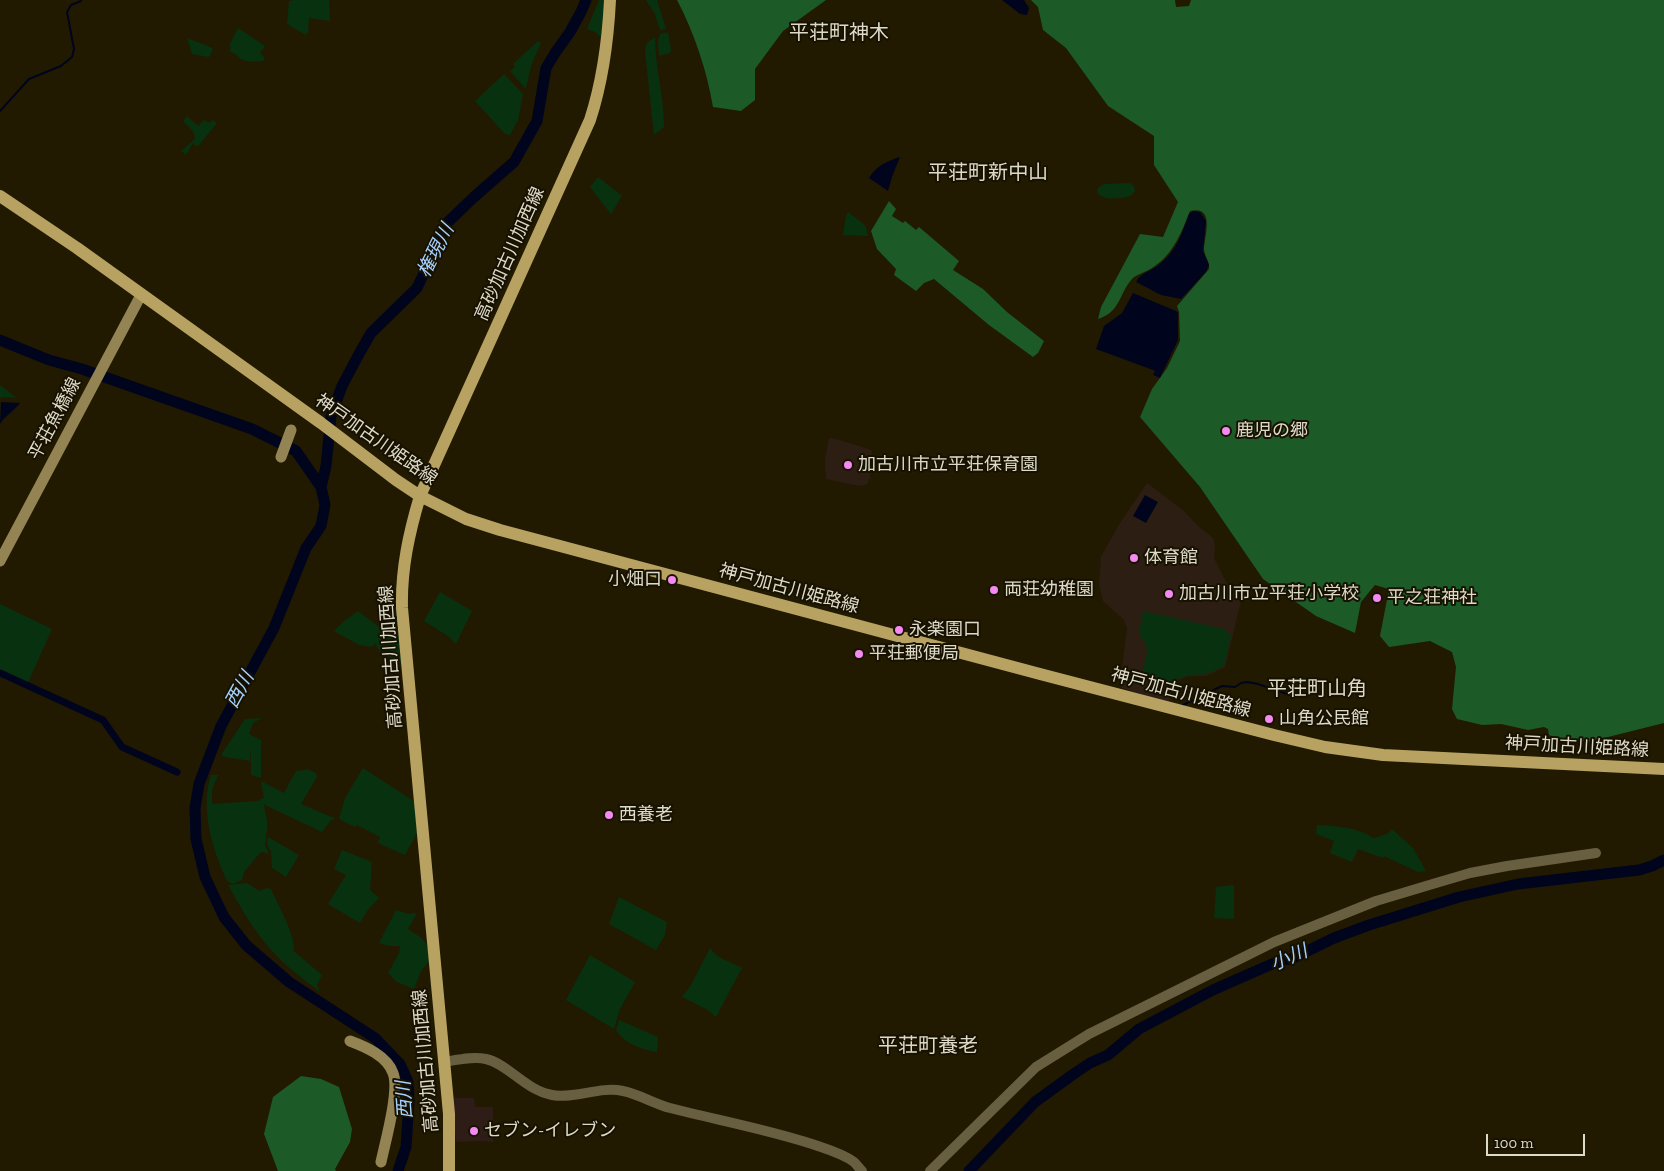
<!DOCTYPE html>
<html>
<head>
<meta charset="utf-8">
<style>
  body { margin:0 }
  #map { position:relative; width:1664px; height:1171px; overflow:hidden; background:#211a00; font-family:"Zilla Slab",serif }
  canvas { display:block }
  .scale { position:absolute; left:1486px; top:1134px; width:99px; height:22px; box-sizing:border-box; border:2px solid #dedac9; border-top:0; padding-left:6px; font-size:15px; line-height:18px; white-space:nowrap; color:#dedac9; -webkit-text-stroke:4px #171100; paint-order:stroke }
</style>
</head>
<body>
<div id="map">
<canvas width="1664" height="1171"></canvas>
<div class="scale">100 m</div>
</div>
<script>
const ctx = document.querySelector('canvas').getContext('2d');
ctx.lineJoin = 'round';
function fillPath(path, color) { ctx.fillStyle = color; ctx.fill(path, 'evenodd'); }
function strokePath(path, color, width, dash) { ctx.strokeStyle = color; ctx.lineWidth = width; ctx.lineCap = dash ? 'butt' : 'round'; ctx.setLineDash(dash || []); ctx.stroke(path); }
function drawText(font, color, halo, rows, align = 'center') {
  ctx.font = font + ' "Zilla Slab","Noto Sans JP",serif'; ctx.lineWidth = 4; ctx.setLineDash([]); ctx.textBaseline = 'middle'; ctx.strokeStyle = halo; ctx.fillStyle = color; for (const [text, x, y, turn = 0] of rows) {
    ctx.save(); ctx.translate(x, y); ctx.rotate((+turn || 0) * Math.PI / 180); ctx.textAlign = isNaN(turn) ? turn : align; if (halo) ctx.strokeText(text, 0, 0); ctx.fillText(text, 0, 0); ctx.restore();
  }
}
const commercial = new Path2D(`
  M 452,1098 L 474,1098 L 475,1107 L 493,1107 L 493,1142 L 481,1141 L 456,1142 Z`);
const education = new Path2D(`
  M 829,438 L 836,439 L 872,450 L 870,478 L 867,484 L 862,486 L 854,485 L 826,479 L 825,460 Z
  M 1147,483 L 1184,511 L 1197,525 L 1213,538 L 1215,545 L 1214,558 L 1226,582 L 1241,601 L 1225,667 L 1206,676 L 1188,676 L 1170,684 L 1169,704 L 1122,688 L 1120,684 L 1127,628 L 1124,620 L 1103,601 L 1099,584 L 1101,557 L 1118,526 Z`);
const green = new Path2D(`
  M 294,0 L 329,0 L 330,21 L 309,18 L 308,30 L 309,31 L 306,35 L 287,24 L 289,1 Z
  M 599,0 L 606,0 L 604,40 L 595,32 L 587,29 Z
  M 646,0 L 657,0 L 666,29 L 660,30 L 655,14 Z
  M 238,28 L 265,46 L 260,53 L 265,58 L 263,61 C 253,62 241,63 236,54 L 230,52 L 231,47 L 229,46 Z
  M 668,32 L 671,50 L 670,53 L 659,56 L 658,41 L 660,34 Z
  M 655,37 C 655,67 664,97 664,127 L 654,135 L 645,51 L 647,43 Z
  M 187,38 L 213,48 L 210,56 L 209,57 L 192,54 Z
  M 538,41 L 541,43 L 532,63 L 526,88 L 525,88 L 510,71 L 515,67 L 513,64 Z
  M 504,74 L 523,94 L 518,120 L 510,135 L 505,134 L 475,101 Z
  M 187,116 L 198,126 L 204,120 L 209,123 L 213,120 L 217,123 L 199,145 L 195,146 L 193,143 L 186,155 L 181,151 L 195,139 C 195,131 188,126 183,121 Z
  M 598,177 L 622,196 L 611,214 L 590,187 Z
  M 1130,183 L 1134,186 L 1135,191 L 1131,196 C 1121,198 1103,202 1097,192 L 1098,188 L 1104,184 Z
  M 848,212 L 865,225 L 868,236 L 843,235 L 846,216 Z
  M 0,385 L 17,398 L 4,397 L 0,398 Z
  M 440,592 L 472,611 L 456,644 L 448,636 L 424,621 Z
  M 0,604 L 52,629 L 27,685 L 0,672 Z
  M 397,606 L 403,664 C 394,659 377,654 376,643 L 371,647 L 359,645 L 334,631 L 344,621 L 358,611 L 383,630 Z
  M 1143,611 L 1224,629 L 1231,636 L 1224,666 L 1207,674 L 1188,675 L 1171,682 L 1143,679 L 1142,676 L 1147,651 L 1146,645 L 1139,633 Z
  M 262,718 L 253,723 L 249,734 L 261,740 L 261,778 L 251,775 L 251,747 L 250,761 L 225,757 L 221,755 L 245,719 Z
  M 363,768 L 415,802 L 419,825 L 416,830 L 418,831 L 405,855 L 378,843 L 380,837 L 357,825 L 355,827 L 339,819 L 345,798 Z
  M 307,769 L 316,773 L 317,777 L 301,804 L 336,819 L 331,820 L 322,832 L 265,805 L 264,803 C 264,809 266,814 267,820 C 268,828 266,837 265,845 L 269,854 L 263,852 L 260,853 L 244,872 L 242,880 L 233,884 L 227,881 C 212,848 200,809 211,775 L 218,775 L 212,790 L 212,804 L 257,801 L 264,798 L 261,781 L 284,793 L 296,771 L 305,770 Z
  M 1317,825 C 1338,826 1355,827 1374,838 L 1387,834 L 1392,829 L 1413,848 L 1426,871 L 1418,872 L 1384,856 L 1383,858 L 1358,849 L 1352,862 L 1330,853 L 1334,841 L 1316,834 Z
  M 268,837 L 299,855 L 286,877 L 272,868 L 271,852 L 267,844 Z
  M 342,850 L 372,862 L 370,890 L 379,898 L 367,911 L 360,923 L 328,904 L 346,875 L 334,869 Z
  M 247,883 L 259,891 L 267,888 L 271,889 C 279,908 295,932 294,953 L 295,952 L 322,975 L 317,985 L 320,992 C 303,979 286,966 272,951 C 254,931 241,908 228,885 Z
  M 1234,885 L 1234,919 L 1214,918 L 1216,887 Z
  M 619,897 L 667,922 L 665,935 L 656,950 L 609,924 Z
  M 396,910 L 409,914 L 417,913 L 408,929 C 424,939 428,941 430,960 L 421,971 L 414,989 L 397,982 L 388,973 L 399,953 L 400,946 L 390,946 L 379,943 Z
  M 710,948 L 717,956 L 742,968 L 716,1017 L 708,1010 L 682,997 L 691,985 Z
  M 590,955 L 635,982 L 620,1009 L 614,1029 L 566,1000 Z
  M 619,1020 L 658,1037 L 657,1052 C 643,1050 623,1043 616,1030 Z`);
const forest = new Path2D(`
  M 677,0 L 826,0 L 783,31 L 755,69 L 755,100 L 741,111 L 713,107 C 707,71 694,32 677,0 Z
  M 1031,0 L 1175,0 L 1176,7 L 1189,6 L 1191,0 L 1664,0 L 1664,723 L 1588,742 L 1567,738 L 1564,741 L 1549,735 L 1548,729 L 1544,727 L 1528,730 L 1501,724 L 1482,725 L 1457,719 L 1452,709 L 1456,667 L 1452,652 L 1430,641 L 1389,647 L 1380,636 L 1389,589 L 1375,585 L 1361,602 L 1355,633 L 1316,616 L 1263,579 L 1200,487 L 1140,417 L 1152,389 L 1167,368 L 1180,341 L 1179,312 L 1177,306 L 1209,269 C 1210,262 1205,257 1204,250 C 1204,237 1216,205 1190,211 C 1181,233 1174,254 1152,268 C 1146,272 1137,274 1132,279 C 1119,293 1121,312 1098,319 L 1101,307 L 1140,234 L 1163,237 L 1178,202 L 1154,165 L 1154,136 L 1108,106 L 1066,48 L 1043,30 L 1038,7 Z
  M 889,201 L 896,209 L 892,216 L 903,223 L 905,221 L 916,230 L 919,227 L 959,261 L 953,270 L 983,289 L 1007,312 L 1044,341 L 1038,353 L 1033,357 L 989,325 L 934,279 L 924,283 L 916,291 L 894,275 L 896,269 L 877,249 L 871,231 Z
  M 301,1076 L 321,1079 L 339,1087 L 352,1129 L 350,1142 L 335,1169 L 336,1171 L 278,1171 L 264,1134 L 273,1097 Z`);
const water = new Path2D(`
  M 1002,0 L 1024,0 L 1029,8 L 1027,15 L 1020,14 Z
  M 900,157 L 892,177 L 888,191 L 869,178 C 876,166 887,161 900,157 Z
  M 1193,211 L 1200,212 L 1206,221 L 1203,251 L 1209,265 L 1206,272 L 1181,299 L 1161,295 L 1136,282 C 1141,272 1154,270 1161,263 C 1177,250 1182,233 1189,214 Z
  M 1133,293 L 1176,311 L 1178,313 L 1178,340 L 1160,378 L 1153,375 L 1155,371 L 1153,370 L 1096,349 L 1104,326 L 1122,313 Z
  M 1,402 L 20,403 C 14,411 6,415 0,424 Z
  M 1145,495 L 1158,502 L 1146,523 L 1133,516 Z`);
const stream = new Path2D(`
  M 0,111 L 29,79 L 61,66 L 72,57 L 74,49 L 67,12 L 71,5 L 81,1
  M 1183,705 L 1222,686 L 1235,687 L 1241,683 L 1247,682 L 1258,684 L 1290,695`);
const canal = new Path2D(`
  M 0,673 L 103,720 L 122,747 L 177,772`);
const river = new Path2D(`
  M 0,340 L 49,360 L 82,369 L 252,429 L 296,451 L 321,487 L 325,505 L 321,526 L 306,548 L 274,628 L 221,726 L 199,784 L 195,808 L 196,839 L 205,877 L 224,917 L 246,945 L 289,982 L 375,1038 L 400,1064 L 408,1082 L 409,1101 L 406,1147 L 398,1171
  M 321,487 L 326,466 L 331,416 L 342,386 L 359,354 L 371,333 L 417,288 L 448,222 L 474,197 L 514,162 L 537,121 L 546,68 L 555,53 L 570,32 L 581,12 L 586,0
  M 969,1171 L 1035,1102 L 1075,1073 L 1090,1063 L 1108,1055 L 1139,1029 L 1213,990 L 1281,960 L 1291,959 L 1334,938 L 1369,925 L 1459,897 L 1518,884 L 1639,870 L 1652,866 L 1664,860`);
const tertiary = new Path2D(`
  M 444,1062 C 457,1060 472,1056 486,1059 C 508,1064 525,1090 552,1095 C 575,1099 600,1086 623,1091 C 639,1094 654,1104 670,1108 C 717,1120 766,1129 812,1144 C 826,1149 842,1153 854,1162 C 857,1165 859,1168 862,1171
  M 930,1171 L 1036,1067 L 1089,1034 L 1274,942 L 1376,901 L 1436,883 L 1470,873 L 1507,866 L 1596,853`);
const secondary = new Path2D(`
  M 281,457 L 291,430
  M 0,561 L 141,295
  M 350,1041 C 366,1047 387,1056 393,1073 C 400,1090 385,1143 381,1162`);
const primary = new Path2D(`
  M 0,196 L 77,248 L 321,423 L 396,480 L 420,496 L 466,519 L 500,530 L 1040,674 L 1274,735 L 1325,747 L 1383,755 L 1664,769
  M 449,1171 L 449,1114 L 402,608 C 401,569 409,533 420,496 L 590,120 C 603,80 608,41 610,0`);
const markers = [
  [1226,431,5,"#f389f1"],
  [848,465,5,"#f389f1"],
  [1134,558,5,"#f389f1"],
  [672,580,5,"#f389f1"],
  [994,590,5,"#f389f1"],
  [1169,594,5,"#f389f1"],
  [1377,598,5,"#f389f1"],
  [899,630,5,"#f389f1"],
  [859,654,5,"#f389f1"],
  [1269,719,5,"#f389f1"],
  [609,815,5,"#f389f1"],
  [474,1131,5,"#f389f1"]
];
const streetNames = [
  ["高砂加古川加西線",510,254,-66],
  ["平荘魚橋線",55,419,-62],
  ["神戸加古川姫路線",376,440,35],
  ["神戸加古川姫路線",789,589,15],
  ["高砂加古川加西線",391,657,-94],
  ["神戸加古川姫路線",1181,693,15],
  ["神戸加古川姫路線",1577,747,3],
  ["高砂加古川加西線",426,1061,-95]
];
const poiNames = [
  ["鹿児の郷",1236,431],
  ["加古川市立平荘保育園",858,465],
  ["体育館",1144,558],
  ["小畑口",662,580,"right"],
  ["両荘幼稚園",1004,590],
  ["加古川市立平荘小学校",1179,594],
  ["平之荘神社",1387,598],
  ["永楽園口",909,630],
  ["平荘郵便局",869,654],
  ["山角公民館",1279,719],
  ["西養老",619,815],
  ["セブン-イレブン",484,1131]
];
const waterNames = [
  ["権現川",436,251,-63],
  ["西川",240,690,-61],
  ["小川",1289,958,-23],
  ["西川",405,1100,-94]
];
const quarterNames = [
  ["平荘町神木",839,33],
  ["平荘町新中山",988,173],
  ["平荘町山角",1317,689],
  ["平荘町養老",928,1046]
];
fillPath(commercial, '#2e1d17');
fillPath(education, '#2c1e13');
fillPath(green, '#083110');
fillPath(forest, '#1c5a28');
fillPath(water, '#00051d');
strokePath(stream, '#00051d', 2);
strokePath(canal, '#00051d', 7);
strokePath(river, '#00051d', 11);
strokePath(tertiary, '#685e40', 10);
strokePath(secondary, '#948453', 11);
strokePath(primary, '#b7a262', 12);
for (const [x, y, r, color] of markers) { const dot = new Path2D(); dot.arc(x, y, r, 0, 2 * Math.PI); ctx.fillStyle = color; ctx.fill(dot); strokePath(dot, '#171100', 2); }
drawText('18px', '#dedac9', '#171100', streetNames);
drawText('18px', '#dedac9', '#171100', poiNames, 'left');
drawText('italic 19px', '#a5d1ff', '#171100', waterNames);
drawText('20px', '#dedac9', '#171100', quarterNames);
</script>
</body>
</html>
